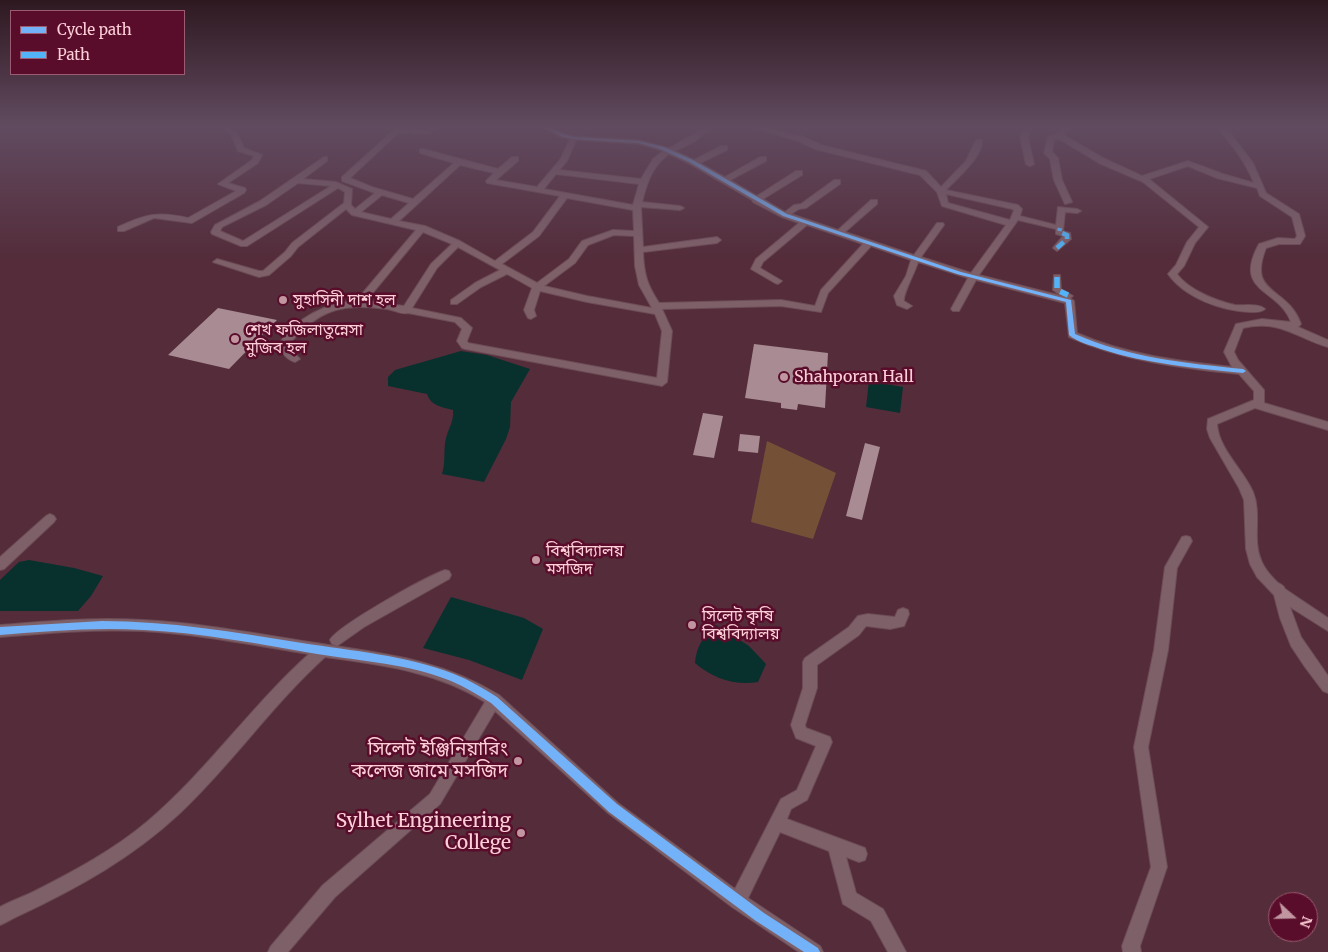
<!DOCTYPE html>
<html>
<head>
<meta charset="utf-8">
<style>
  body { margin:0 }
  #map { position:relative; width:1328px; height:952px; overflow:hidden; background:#542c3a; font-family:Merriweather,serif }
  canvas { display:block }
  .legend { position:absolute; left:10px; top:10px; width:175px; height:65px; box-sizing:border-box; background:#590d2a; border:1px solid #9b5b70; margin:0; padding:6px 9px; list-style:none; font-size:15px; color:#fecfd9 }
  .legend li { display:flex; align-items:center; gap:10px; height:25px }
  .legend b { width:25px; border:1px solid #9b5b70 }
  .north { position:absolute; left:1268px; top:892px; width:50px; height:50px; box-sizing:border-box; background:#590d2a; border:1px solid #9b5b70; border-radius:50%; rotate:111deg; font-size:14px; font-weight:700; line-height:20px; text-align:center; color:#fecfd9 }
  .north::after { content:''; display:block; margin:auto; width:18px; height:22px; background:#c296a1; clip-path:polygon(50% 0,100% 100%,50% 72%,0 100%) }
</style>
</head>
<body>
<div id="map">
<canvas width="1328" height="952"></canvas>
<ul class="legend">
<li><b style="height:6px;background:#73b2f8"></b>Cycle path</li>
<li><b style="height:6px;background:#52b3f8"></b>Path</li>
</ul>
<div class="north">N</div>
</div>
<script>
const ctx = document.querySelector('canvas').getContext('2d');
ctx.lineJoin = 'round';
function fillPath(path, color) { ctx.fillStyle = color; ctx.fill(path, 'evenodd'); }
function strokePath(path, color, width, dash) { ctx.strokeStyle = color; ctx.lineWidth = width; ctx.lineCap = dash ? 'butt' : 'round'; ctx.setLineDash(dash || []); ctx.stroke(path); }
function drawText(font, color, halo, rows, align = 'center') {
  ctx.font = font + ' Merriweather,"Noto Sans Bengali",serif'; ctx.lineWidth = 5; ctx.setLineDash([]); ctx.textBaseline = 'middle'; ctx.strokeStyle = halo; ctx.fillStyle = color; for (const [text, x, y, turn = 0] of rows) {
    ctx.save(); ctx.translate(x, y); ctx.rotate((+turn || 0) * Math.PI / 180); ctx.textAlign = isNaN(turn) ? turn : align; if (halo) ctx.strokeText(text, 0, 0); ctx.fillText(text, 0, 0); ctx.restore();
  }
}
const green = new Path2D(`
  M 767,441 L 836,473 L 813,539 L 751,522 Z`);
const water = new Path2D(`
  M 461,351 L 487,355 L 530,369 L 511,402 L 510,427 L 506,439 L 484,482 L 442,474 C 446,461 443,451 446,438 C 449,427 454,421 453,410 C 442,407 431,406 427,394 L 388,386 L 388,377 L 395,370 Z
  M 869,381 L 903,387 L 900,413 L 866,407 Z
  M 29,560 L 74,568 L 103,576 L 91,596 L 78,611 L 0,611 L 0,580 L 19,562 Z
  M 451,597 L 524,618 L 543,629 L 522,680 L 469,660 L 423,648 Z
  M 716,625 L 749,646 L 766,664 L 758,682 C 735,686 712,678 695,663 C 696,647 704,635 716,625 Z`);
const building = new Path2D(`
  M 218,308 L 277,320 L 229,369 L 168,355 Z
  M 754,344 L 828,353 L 825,408 L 798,404 L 797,410 L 781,408 L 781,403 L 745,398 Z
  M 703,413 L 723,416 L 714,458 L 693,455 Z
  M 740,434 L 760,436 L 758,453 L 738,451 Z
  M 865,443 L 880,447 L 862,520 L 846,516 Z`);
const minor = new Path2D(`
  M 222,127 C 236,127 239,136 244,148 L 262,155 L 258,163 L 228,183 L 245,188 L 246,190 L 244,193 L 192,223 L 154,218 L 124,231 L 118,231 L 118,227 C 146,214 158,211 188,218 L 236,191 L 218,184 L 252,160 L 254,156 L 238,151 L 231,134 Z
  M 431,127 L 438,127 L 428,134 L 399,132 L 350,178 L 372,187 L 413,199 L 454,163 L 420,153 L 420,149 L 423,149 L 498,169 L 512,157 L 518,157 L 518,161 L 496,180 L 537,187 L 560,160 L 570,139 L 561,137 L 541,127 C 553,127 562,134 574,136 L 639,140 L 669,148 C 680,143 702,127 712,127 L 694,142 L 675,151 L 694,160 L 721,146 L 727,146 L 727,150 L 700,163 L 725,177 L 760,157 L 766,157 L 766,161 L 730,180 L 757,196 L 796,171 L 802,171 L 802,175 L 763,199 L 785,212 L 794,205 L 801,204 L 834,180 L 840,180 L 840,184 L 806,208 L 799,209 L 791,214 L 838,230 L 871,200 L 877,200 L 877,204 L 845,232 L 914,255 L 937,223 L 943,223 L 944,225 L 921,257 L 971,273 L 1006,225 L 942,206 L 937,192 L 920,175 L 815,149 L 798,141 L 751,127 L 761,127 L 804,137 L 821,145 L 926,171 L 941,187 L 966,161 L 976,140 L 982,140 C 983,157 957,178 946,190 L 1018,205 L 1022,209 L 1020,216 L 1056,225 L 1058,207 L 1077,209 L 1081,211 L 1077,213 L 1065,212 L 1063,231 L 1070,233 L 1071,239 L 1057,251 L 1053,248 L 1063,236 L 1056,234 L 1056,229 L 1018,220 L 979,275 L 1062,296 L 1053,290 L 1054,275 L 1060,275 L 1061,289 L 1073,296 L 1070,298 L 1074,301 L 1077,333 C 1127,355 1179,361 1232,367 L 1224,352 L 1236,324 L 1262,319 L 1291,322 C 1279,288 1232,293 1259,244 L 1278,238 L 1295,239 L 1297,236 L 1292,217 L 1260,196 L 1257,188 L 1217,178 L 1188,166 L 1149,179 L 1208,227 L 1195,243 L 1184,266 L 1177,274 C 1189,290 1216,301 1235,305 C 1244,306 1258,303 1265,309 C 1260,313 1256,312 1250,312 C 1222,311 1185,298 1168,274 L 1176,265 L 1187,242 L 1199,227 L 1143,182 L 1099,163 L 1059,139 L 1054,140 L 1052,152 L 1058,158 L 1062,180 L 1072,202 L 1065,204 L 1054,180 L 1050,159 L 1044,153 L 1048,137 L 1055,135 L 1056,133 L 1067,127 L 1074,127 L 1062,134 L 1105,159 L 1142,176 L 1188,161 L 1223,174 L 1254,183 C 1245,161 1232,145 1217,127 L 1224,127 L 1231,134 L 1253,163 L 1266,193 L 1299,214 L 1305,236 L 1300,244 L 1279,244 L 1266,248 C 1247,296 1287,285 1301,324 L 1298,327 L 1328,340 L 1328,347 C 1297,338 1279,319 1243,328 L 1234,352 L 1238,360 L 1264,390 L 1264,403 L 1328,422 L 1328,430 L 1255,408 L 1217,424 C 1219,450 1243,469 1253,492 C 1262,514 1252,539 1261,560 C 1264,568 1271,576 1277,582 C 1281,585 1283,584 1285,589 L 1328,618 L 1328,631 L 1290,607 L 1301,637 L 1328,676 L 1328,693 L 1323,691 L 1305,667 L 1291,646 L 1280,618 L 1274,595 L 1257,577 L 1250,564 L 1246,549 L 1244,500 L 1239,488 L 1210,438 L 1207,429 L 1208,419 L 1254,400 L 1254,391 L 1239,374 C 1180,368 1123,361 1069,337 L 1065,303 L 976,280 L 959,311 L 953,311 L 951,309 L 968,278 L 918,262 C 915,273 903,293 904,301 L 912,306 L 907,309 L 897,305 L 894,296 L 906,276 L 911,260 L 871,246 L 828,293 L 821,312 L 781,306 L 662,309 L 672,331 L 667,382 L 662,386 L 465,349 L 462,348 L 457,341 L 462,329 L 455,322 L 408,313 C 402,315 394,310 387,309 C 342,303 320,309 290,343 L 291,350 L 300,359 L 295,362 C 285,359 281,352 280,342 C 299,317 325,303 356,301 L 416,230 L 352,215 L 346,209 L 298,247 L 291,256 L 269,275 L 259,277 L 213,262 L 217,259 L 259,271 L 263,271 L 285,252 L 292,243 L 344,203 L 345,192 L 338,188 L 247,246 L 241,246 L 212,234 L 211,232 L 215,225 L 260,201 L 324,157 L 327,157 L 327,161 L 303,179 L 336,182 L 352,189 L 351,205 L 355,209 L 375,193 L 342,181 L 342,177 L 395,129 L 427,130 ZM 576,140 L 639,144 L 663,151 L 653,159 L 641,179 L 559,170 L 567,161 ZM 669,154 L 688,163 L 752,200 L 753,202 L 782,217 L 799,223 L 756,259 L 751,269 L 775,283 L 778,284 L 782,281 L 760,268 L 763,262 L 807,225 L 863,244 L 821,290 L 815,306 L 781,300 L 659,303 C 647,284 644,275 643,252 L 717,243 L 721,240 L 717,237 L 643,247 L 641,207 L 680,210 L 684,208 L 680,206 L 642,202 C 647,183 652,166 669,154 ZM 460,165 L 494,173 L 486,181 L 487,183 L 560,196 L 533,232 L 495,261 L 460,241 L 425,226 L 399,221 ZM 556,174 L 639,184 L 633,205 L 544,189 ZM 298,183 L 331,186 L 243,241 L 220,231 L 222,227 L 266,205 ZM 946,194 L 1012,209 L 1014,210 L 1010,220 L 948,203 ZM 382,195 L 409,203 L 391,219 L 361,212 ZM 567,198 L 633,210 L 634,231 L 613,230 L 582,241 L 569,259 L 537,283 L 502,264 L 539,236 ZM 423,232 L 452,244 L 431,264 L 404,306 L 366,301 ZM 614,235 L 634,236 L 635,266 L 639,285 L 652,308 L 587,296 L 544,286 L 575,263 L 588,245 ZM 458,247 L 500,270 L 475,283 L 451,300 L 451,304 L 457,304 L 481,287 L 507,274 L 532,288 L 524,310 L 528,318 L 531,319 L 536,316 L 534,310 L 540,291 L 587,302 L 655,314 L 662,331 L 657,378 L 468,343 L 467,341 L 472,328 L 461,318 L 412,308 L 437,268 Z
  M 1026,127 L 1032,127 L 1028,137 L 1034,164 L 1030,166 L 1026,164 L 1020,137 Z
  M 50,514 L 54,516 L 56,519 L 54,522 L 4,569 L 0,570 L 0,557 L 46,516 Z
  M 1186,536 L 1190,537 L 1192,541 L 1177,568 L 1168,650 L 1148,747 L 1167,867 L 1140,946 L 1141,952 L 1123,952 L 1122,946 L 1151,867 L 1134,747 L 1154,650 L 1165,567 L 1182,537 Z
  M 445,570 L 449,571 L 451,575 L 449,579 L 364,627 L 337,646 L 332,644 L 330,640 C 337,626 427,576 445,570 Z
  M 903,608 L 908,610 L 909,614 L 904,626 L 890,629 L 866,626 L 859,635 L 817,665 L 817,688 L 805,725 L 806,728 L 830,737 L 832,742 L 807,800 L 791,809 L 787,819 L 865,848 L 867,854 L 865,860 L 859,862 L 846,857 L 856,893 L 883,909 L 906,952 L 888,952 L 871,921 L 843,904 L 829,851 L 780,832 L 748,898 L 820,946 L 823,952 L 799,952 L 732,907 L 608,813 L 495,711 L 440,804 L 335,897 L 288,952 L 268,952 L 271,946 L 323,885 L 430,794 L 485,702 C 436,671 381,665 325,657 C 272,705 232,764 180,813 C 133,857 78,888 20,915 C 13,918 7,922 0,925 L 0,907 C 11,901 23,897 35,891 C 74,871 114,850 148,821 C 207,771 251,706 309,654 C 253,645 198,634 142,631 C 94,629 47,633 0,637 L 0,625 C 48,621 96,617 143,620 C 201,623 258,634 316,643 C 384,654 438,658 499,695 L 618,803 L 735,889 L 781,799 L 797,790 L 816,746 L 796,738 L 791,725 L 803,688 L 803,662 L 805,658 L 849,627 L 858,616 L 868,614 L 895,617 L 898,610 Z`);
const quietFar1 = new Path2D(`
  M 1057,248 L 1067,239 L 1067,235 L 1059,232 L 1060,228`);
const quiet = new Path2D(`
  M 1057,277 L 1057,290 L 1068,295`);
const cycleway = new Path2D(`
  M 542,127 C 550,126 563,135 574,137 L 639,141 L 664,147 L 693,160 L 787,214 L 961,272 L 1071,300 L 1075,334 C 1130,358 1184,363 1243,369 L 1246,371 L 1243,373 C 1195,368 1147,364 1101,349 C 1090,345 1077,342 1069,335 L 1066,302 L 957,274 L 783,216 L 689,162 L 660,149 L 639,143 L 574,139 L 563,137 Z
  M 102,621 C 169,621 235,632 302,643 C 353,651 405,655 454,674 C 469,680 483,688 497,697 L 617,804 L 764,913 L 818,948 L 820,952 L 804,952 L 756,921 L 609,812 L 491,703 C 478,695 465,687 451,681 C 409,664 362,661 317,654 C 260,644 202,633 144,630 C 96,627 48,631 0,635 L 0,627 Z`);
const markers = [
  [283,300,5,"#c296a1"],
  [235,339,5,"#c296a1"],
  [784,377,5,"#c296a1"],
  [536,560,5,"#c296a1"],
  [692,625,5,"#c296a1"],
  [518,761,5,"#c296a1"],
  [521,833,5,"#c296a1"]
];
const poiNames = [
  ["সুহাসিনী দাশ হল",293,300],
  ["শেখ ফজিলাতুন্নেসা",245,330],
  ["মুজিব হল",245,348],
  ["Shahporan Hall",794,377],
  ["বিশ্ববিদ্যালয়",546,551],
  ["মসজিদ",546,569],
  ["সিলেট কৃষি",702,616],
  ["বিশ্ববিদ্যালয়",702,634]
];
const nearPoinames = [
  ["সিলেট ইঞ্জিনিয়ারিং",508,750],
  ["কলেজ জামে মসজিদ",508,772],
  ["Sylhet Engineering",511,822],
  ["College",511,844]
];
fillPath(green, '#745037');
fillPath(water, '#08312e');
fillPath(building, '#a88b93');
strokePath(minor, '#6d4c56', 2);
fillPath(minor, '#7e6069');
strokePath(quietFar1, '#52b3f8', 4.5, [9, 4.5]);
strokePath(quiet, '#52b3f8', 5.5, [11, 5.5]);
fillPath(cycleway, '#73b2f8');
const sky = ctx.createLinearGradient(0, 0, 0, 260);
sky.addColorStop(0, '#2e1820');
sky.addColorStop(0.49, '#614b60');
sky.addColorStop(1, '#614b6000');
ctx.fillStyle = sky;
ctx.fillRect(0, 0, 1328, 260);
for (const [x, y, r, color] of markers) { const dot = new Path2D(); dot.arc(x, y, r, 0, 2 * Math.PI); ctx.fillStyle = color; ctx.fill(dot); strokePath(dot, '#590d2a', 2); }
drawText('16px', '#fecfd9', '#590d2a', poiNames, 'left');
drawText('19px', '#fecfd9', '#590d2a', nearPoinames, 'right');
</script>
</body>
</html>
